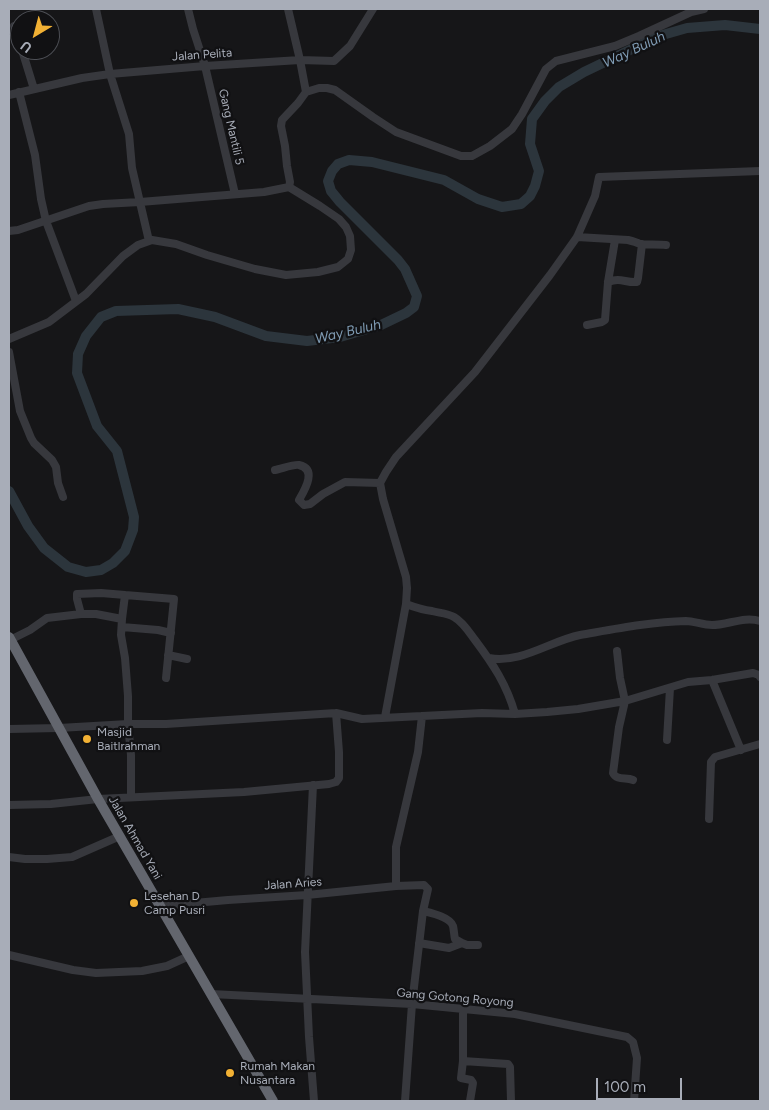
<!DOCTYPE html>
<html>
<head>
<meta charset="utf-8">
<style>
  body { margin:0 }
  #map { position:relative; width:769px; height:1110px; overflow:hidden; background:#161618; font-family:Figtree,sans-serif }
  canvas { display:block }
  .frame { position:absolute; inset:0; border:10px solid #a8adb8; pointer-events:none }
  .north { position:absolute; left:10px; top:10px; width:50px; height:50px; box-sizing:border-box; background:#111113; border:1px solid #4d4f55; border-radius:50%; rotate:217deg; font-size:14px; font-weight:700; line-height:20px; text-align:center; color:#a8adb8 }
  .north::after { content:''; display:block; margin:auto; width:18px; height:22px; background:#f2b134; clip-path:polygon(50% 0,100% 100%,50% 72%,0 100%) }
  .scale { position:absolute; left:596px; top:1078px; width:86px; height:22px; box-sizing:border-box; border:2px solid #a8adb8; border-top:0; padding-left:6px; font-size:15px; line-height:18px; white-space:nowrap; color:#a8adb8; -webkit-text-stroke:4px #111113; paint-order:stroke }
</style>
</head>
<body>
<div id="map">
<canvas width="769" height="1110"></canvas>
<div class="frame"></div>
<div class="north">U</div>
<div class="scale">100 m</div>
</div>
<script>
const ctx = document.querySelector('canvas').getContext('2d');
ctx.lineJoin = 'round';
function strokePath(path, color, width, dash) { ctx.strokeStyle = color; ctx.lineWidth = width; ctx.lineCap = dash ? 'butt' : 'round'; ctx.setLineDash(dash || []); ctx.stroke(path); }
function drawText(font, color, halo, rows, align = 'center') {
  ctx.font = font + ' Figtree,sans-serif'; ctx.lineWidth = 4.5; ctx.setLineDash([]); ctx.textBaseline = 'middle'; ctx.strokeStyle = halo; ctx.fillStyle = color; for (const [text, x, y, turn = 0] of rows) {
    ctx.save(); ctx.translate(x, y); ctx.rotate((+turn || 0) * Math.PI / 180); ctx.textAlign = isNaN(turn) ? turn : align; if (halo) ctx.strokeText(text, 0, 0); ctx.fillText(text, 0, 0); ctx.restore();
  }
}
const river = new Path2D(`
  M 9,491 L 28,526 L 44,548 L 68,567 L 86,572 L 101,570 L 113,563 L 125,551 L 133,530 L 134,517 L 117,451 L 97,426 L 77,373 L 78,354 L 86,336 L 101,317 L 116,311 L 178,309 L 215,317 L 266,336 L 307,341 L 340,337 L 381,325 L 406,313 L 414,307 L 417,296 L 405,269 L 398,260 L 340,202 L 331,191 L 328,181 L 332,171 L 338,164 L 349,160 L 372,162 L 444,180 L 478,199 L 502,207 L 521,204 L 530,196 L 535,186 L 539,171 L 530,144 L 532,119 L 545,101 L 559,87 L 584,72 L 659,36 L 687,28 L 725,25 L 760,29`);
const minor = new Path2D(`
  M 96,9 L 110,74 L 129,134 L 132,168 L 149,241
  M 188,9 L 193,29 L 205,66 L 235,194
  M 288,9 L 300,60 L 306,92
  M 14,26 L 20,44
  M 22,50 L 34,89
  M 19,92 L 35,155 L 41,199 L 46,221 L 76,301
  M 9,95 L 82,78 L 110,74 L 205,66 L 300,60 L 334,61 L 350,46 L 373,9
  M 9,231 L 18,230 L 89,206 L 103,204 L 140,202 L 264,192 L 289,187
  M 577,237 L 628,240 C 632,241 636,242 640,244 C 647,245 658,244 666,245
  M 608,282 C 621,277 625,283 637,282 L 638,278 L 642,244
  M 587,325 L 602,322 L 605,320 L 608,282 L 615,240
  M 9,339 L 49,322 L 86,294 L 123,256 L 138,245 L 152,240 L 176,244 L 207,255 L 255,269 L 286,275 L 318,272 L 338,267 L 348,259 L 351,250 L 350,236 L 346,227 L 339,219 L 320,206 L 289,187 L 290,182 L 287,166 L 285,146 L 281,126 L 282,120 L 298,103 L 306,92 L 319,88 L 327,88 L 335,90 L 373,117 L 396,132 L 461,156 L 472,156 L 490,146 L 512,129 L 522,114 L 546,69 L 556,61 L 615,46 L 639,36 L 691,12 L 704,9
  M 9,352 L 20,411 L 31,438 L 34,443 L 52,460 L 56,467 L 58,483 L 63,497
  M 275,470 C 281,469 294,464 299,465 C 318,469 304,491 299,500 L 304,505 L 310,504 L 323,494 L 345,482 L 380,483
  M 406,604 C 414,607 423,610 432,611 C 439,613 447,613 454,617 C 463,622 469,632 475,640 C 493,664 507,685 515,714
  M 81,614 L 77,599 L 77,594 L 101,593 L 125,595
  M 122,627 L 158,630 L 171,633
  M 10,640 L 30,630 L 47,618 L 81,614 L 96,614 L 122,619
  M 617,651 L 620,678 L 625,701 L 619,727 L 613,773 C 617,781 626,777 633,780
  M 168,655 L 187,659
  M 489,658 C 521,664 550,641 580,635 C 615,629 650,622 686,621 C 694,621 703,625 712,625 C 728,625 744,616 760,621
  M 712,680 L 741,750
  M 385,717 L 406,604 L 407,588 L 406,577 L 383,499 L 380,483 L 386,472 L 396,457 L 475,372 L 550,275 L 577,237 L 595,196 L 599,177 L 760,171
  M 9,729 L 59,728 L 128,724 L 166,724 L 336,713 L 362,719 L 482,713 L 515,714 L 547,712 L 578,709 L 625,701 L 688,682 L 712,680 L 753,673 L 759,675 L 760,677
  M 667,740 L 670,688
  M 313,785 L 305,952 L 309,1037 L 314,1101
  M 131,797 L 131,755 L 128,724 L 128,696 L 125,658 L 121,635 L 122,619 L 125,595 L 174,599 L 166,678
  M 9,805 L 51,804 L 98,799 L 244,792 L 329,784 L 336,782 L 339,778 L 339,752 L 336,713
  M 709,819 L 711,762 L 715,757 L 760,744
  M 9,857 L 25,859 L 47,859 L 72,857 L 120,836
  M 396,886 L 396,847 L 418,752 L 422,716
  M 161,906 L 228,900 L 307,895 L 396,886 L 424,885 L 428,889 L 423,911 L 412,1004 L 405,1101
  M 423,911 C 431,913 450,917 453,926 C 454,930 454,935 455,939 L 462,943
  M 419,943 L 449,948 L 462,943 L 467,945 L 478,945
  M 9,955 L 73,970 L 96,973 L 142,971 L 167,966 L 189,956
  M 211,994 L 412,1004 L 515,1014 L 627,1037 L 633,1042 L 637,1058 L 634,1101
  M 463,1010 L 463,1061 L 508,1064 L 510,1067 L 511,1101
  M 463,1061 L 461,1078 L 471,1080 L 473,1083 L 470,1101`);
const highway = new Path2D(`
  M 9,637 L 98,799 L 273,1101`);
const markers = [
  [87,739,5,"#f2b134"],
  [134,903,5,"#f2b134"],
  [230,1073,5,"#f2b134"]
];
const streetNames = [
  ["Jalan Pelita",202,55,-4],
  ["Gang Mantili 5",231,127,77],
  ["Jalan Ahmad Yani",135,838,60],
  ["Jalan Aries",293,884,-4],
  ["Gang Gotong Royong",455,998,5]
];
const poiNames = [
  ["Masjid",97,732],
  ["Baitlrahman",97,746],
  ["Lesehan D",144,896],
  ["Camp Pusri",144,910],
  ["Rumah Makan",240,1066],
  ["Nusantara",240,1080]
];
const waterNames = [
  ["Way Buluh",634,50,-25],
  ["Way Buluh",348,332,-13]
];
strokePath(river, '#2c353c', 10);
strokePath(minor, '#37383d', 8);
strokePath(highway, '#63666e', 10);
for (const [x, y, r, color] of markers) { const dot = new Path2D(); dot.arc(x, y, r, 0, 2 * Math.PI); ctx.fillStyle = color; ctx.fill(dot); strokePath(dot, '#111113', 2); }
drawText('12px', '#a8adb8', '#111113', streetNames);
drawText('12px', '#a8adb8', '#111113', poiNames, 'left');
drawText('italic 14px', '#7f9bb3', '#111113', waterNames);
</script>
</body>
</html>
